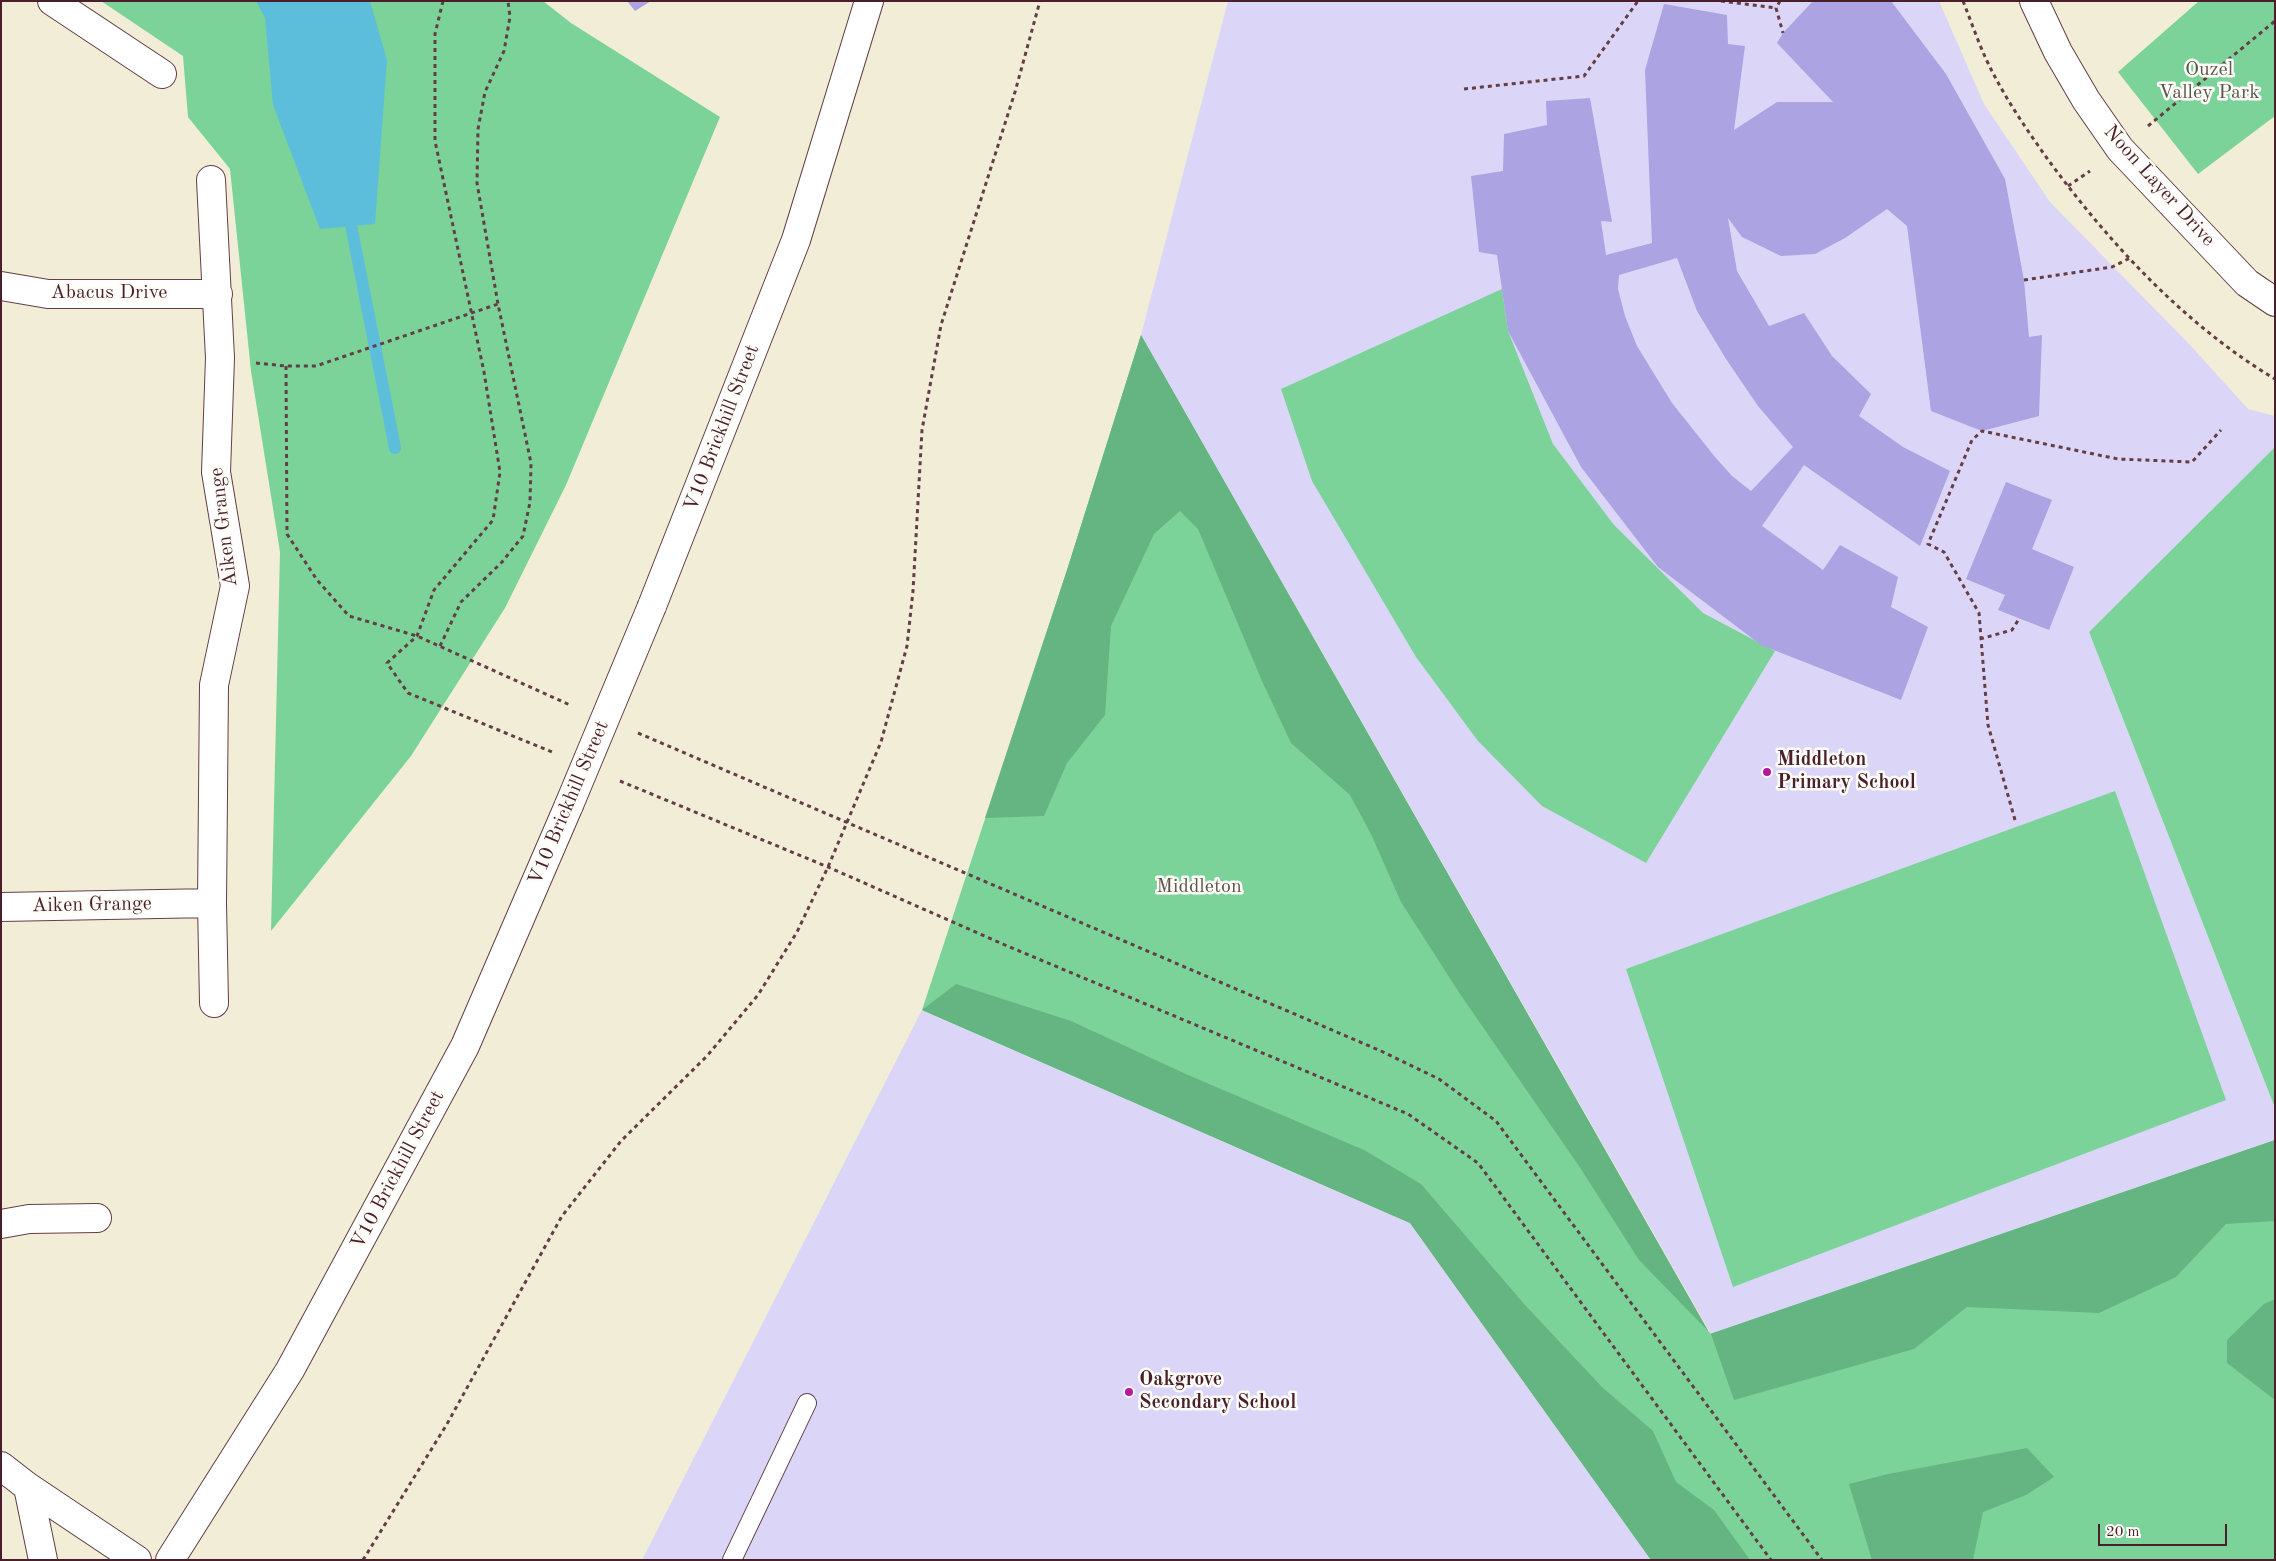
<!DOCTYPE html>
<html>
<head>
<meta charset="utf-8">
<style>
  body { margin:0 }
  #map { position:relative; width:2276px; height:1561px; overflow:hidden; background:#f2edd7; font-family:"Old Standard TT",serif }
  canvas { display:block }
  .frame { position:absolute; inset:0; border:2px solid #4a1f2b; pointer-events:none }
  .scale { position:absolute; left:2098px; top:1524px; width:129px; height:22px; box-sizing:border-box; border:2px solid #4a1f2b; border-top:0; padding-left:6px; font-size:15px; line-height:18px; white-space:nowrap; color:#4a1f2b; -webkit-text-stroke:4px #fdfcf7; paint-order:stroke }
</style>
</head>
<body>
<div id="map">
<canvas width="2276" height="1561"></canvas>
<div class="frame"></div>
<div class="scale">20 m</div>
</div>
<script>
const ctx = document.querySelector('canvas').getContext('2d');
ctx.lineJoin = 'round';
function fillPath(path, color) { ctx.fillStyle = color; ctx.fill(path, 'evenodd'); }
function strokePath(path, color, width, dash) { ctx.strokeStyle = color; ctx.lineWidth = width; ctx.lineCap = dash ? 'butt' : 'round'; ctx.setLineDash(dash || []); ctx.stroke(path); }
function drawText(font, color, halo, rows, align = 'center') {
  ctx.font = font + ' "Old Standard TT",serif'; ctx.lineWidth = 5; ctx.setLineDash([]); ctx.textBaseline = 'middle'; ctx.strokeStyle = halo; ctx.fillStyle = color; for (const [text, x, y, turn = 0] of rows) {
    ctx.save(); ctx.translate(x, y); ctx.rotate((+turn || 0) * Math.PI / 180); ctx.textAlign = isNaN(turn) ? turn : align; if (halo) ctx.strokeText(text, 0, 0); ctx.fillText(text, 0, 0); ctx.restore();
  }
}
const built = new Path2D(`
  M 1228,1 L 1939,1 L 1984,104 L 2050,202 L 2191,346 L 2248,409 L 2275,416 L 2275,447 L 2089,632 L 2275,1108 L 2275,1140 L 1711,1334 L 1141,335 Z
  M 922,1010 L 1410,1223 L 1651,1560 L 642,1560 Z`);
const green = new Path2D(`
  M 101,1 L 543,1 L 571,23 L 720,117 L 566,485 L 505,608 L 411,756 L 271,931 L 280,552 L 251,371 L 230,169 L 188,117 L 183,56 Z
  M 2199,1 L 2275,1 L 2275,116 L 2198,174 L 2118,72 Z
  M 1502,289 L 1508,331 L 1553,444 L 1614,525 L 1703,613 L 1775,651 L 1646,863 L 1542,806 L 1478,741 L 1416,657 L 1312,481 L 1281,389 Z
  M 1141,335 L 1710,1334 L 2275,1140 L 2275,1560 L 1651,1560 L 1410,1223 L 922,1010 L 1067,570 Z
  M 2275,447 L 2275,1108 L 2089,632 Z
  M 2115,791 L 2226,1100 L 1733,1287 L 1626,969 Z`);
const forest = new Path2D(`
  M 1141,335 L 1710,1334 L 2275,1140 L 2275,1221 L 2226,1224 L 2176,1277 L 2099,1313 L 1967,1307 L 1914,1349 L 1734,1400 L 1711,1334 L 1639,1260 L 1579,1166 L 1460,994 L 1401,902 L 1371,834 L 1350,795 L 1291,743 L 1262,681 L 1198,529 L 1180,511 L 1154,534 L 1111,626 L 1105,715 L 1067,763 L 1044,816 L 985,818 L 1067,570 Z
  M 956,984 L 1071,1021 L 1188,1075 L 1364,1150 L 1421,1184 L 1525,1305 L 1602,1387 L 1653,1431 L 1676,1482 L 1714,1510 L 1750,1560 L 1651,1560 L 1410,1223 L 922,1010 Z
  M 2275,1299 L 2275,1400 L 2227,1363 L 2227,1340 L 2264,1304 Z
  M 2027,1448 L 2054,1477 L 2026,1495 L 1983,1512 L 1973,1560 L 1872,1560 L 1849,1484 L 1888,1474 Z`);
const water = new Path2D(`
  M 256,1 L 370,1 L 387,60 L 375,224 L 320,229 L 273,105 L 265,18 Z`);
const stream = new Path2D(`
  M 348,210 L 395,448`);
const building = new Path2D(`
  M 627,1 L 651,1 L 635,11 Z
  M 1813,1 L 1891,1 L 1946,74 L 2005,179 L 2024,280 L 2029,337 L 2042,335 L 2039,416 L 1982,431 L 1931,411 L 1907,226 L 1887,209 L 1845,238 L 1815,254 L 1781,256 L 1742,237 L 1728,218 L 1737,271 L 1769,326 L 1804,313 L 1832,356 L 1871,394 L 1859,416 L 1903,447 L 1950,471 L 1920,546 L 1804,465 L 1762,526 L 1823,570 L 1840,545 L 1898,577 L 1891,607 L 1928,627 L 1901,700 L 1761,645 L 1658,567 L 1581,467 L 1508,331 L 1497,255 L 1479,252 L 1471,176 L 1503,171 L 1504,134 L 1547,125 L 1546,101 L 1590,98 L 1612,222 L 1601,221 L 1606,255 L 1652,243 L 1645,70 L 1664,4 L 1727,15 L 1728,44 L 1745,46 L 1734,130 L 1777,102 L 1833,102 L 1777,43 L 1783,33 ZM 1677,258 L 1697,311 L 1726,359 L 1758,406 L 1793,447 L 1751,491 L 1732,476 L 1715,457 L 1672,403 L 1637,346 L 1625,316 L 1618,289 L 1619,275 Z
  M 2006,482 L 2052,500 L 2032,549 L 2074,567 L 2049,630 L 1998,610 L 2005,595 L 1966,579 Z`);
const path = new Path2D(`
  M 443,1 L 435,34 L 435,141 L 484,372 L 500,472 L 493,520 L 434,590 L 417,636 L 387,663 L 408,693 L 552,752
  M 1721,1 L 1776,8
  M 1780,1 L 1776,8 L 1783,33
  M 1963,1 C 1971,21 1978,42 1987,61 C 2004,97 2027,130 2049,161 C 2111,245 2185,325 2275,379
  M 1464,89 L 1584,76 L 1638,1
  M 2148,126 L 2275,21
  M 2068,186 L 2090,171
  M 2024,280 L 2112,267 L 2130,258
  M 256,363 L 286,366 L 316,366 L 498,304
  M 286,366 L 287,534 L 317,580 L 349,616 L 417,636 L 570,705
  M 1980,639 L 2012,630 L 2019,619
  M 440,646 L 461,602 L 502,562 L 523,536 L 530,502 L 531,463 L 498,304 L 477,183 L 478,129 L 485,92 L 504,51 L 510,17 L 508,1
  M 638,733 L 1381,1051 L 1439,1079 L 1496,1121 L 1822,1560
  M 620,781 L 828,867 L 1005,945 L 1408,1114 L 1478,1163 L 1771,1560
  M 2015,820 L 1988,725 L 1979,613 L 1944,552 L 1928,544 L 1972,440 L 1982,431 L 2118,459 L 2192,462 L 2221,430
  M 363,1560 L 447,1424 L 562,1216 L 621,1141 L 707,1056 L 758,995 L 797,932 L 828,867 L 881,742 L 907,646 L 913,591 L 922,430 L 941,325 L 1015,92 L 1040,1`);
const service = new Path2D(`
  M 732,1560 L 807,1403`);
const minor = new Path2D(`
  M 52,1 L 162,74
  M 2034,1 L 2058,52 L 2086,100 L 2120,149 L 2247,283 L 2275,302
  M 211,180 L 220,358 L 216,472 L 235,586 L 214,685 L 212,903 L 214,1003
  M 1,286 L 48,294 L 218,294
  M 1,907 L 212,903
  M 1,1224 L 29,1219 L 97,1218
  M 1,1466 L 28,1487 L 137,1560
  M 28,1487 L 43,1560`);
const tertiary = new Path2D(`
  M 652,606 L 796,240 L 869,1
  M 170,1560 L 290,1370 L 465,1046 L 569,805`);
const tertiaryBridge = new Path2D(`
  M 569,805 L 652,606`);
const markers = [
  [1767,772,5,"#b5179e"],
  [1129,1392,5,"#b5179e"]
];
const parkNames = [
  ["Ouzel",2209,70],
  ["Valley Park",2209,93],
  ["Middleton",1199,887]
];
const streetNames = [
  ["Noon Layer Drive",2159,186,48],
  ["Abacus Drive",109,293],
  ["V10 Brickhill Street",722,428,-69],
  ["Aiken Grange",224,527,-97],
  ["V10 Brickhill Street",569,803,-67],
  ["Aiken Grange",92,905,-1],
  ["V10 Brickhill Street",398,1170,-62]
];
const poiNames = [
  ["Middleton",1777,760],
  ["Primary School",1777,783],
  ["Oakgrove",1139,1380],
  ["Secondary School",1139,1403]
];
fillPath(built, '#dbd6f7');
fillPath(green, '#7bd399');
fillPath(forest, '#64b581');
fillPath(water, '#5dbedb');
strokePath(stream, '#5dbedb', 12);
fillPath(building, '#aca3e2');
strokePath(service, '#633e45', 20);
strokePath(minor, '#633e45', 30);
strokePath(tertiary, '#633e45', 30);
strokePath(path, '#633e45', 3, [4, 4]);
strokePath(service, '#fff', 18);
strokePath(minor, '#fff', 28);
strokePath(tertiary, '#fff', 28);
strokePath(tertiaryBridge, '#633e45', 30, []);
strokePath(tertiaryBridge, '#fff', 28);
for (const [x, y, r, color] of markers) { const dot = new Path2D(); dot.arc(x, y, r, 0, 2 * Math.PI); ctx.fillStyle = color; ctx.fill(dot); strokePath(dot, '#fdfcf7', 2); }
drawText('20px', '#59554c', '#fdfcf7', parkNames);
drawText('20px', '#4a1f2b', '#fdfcf7', streetNames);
drawText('bold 20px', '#4a1f2b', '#fdfcf7', poiNames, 'left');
</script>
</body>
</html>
